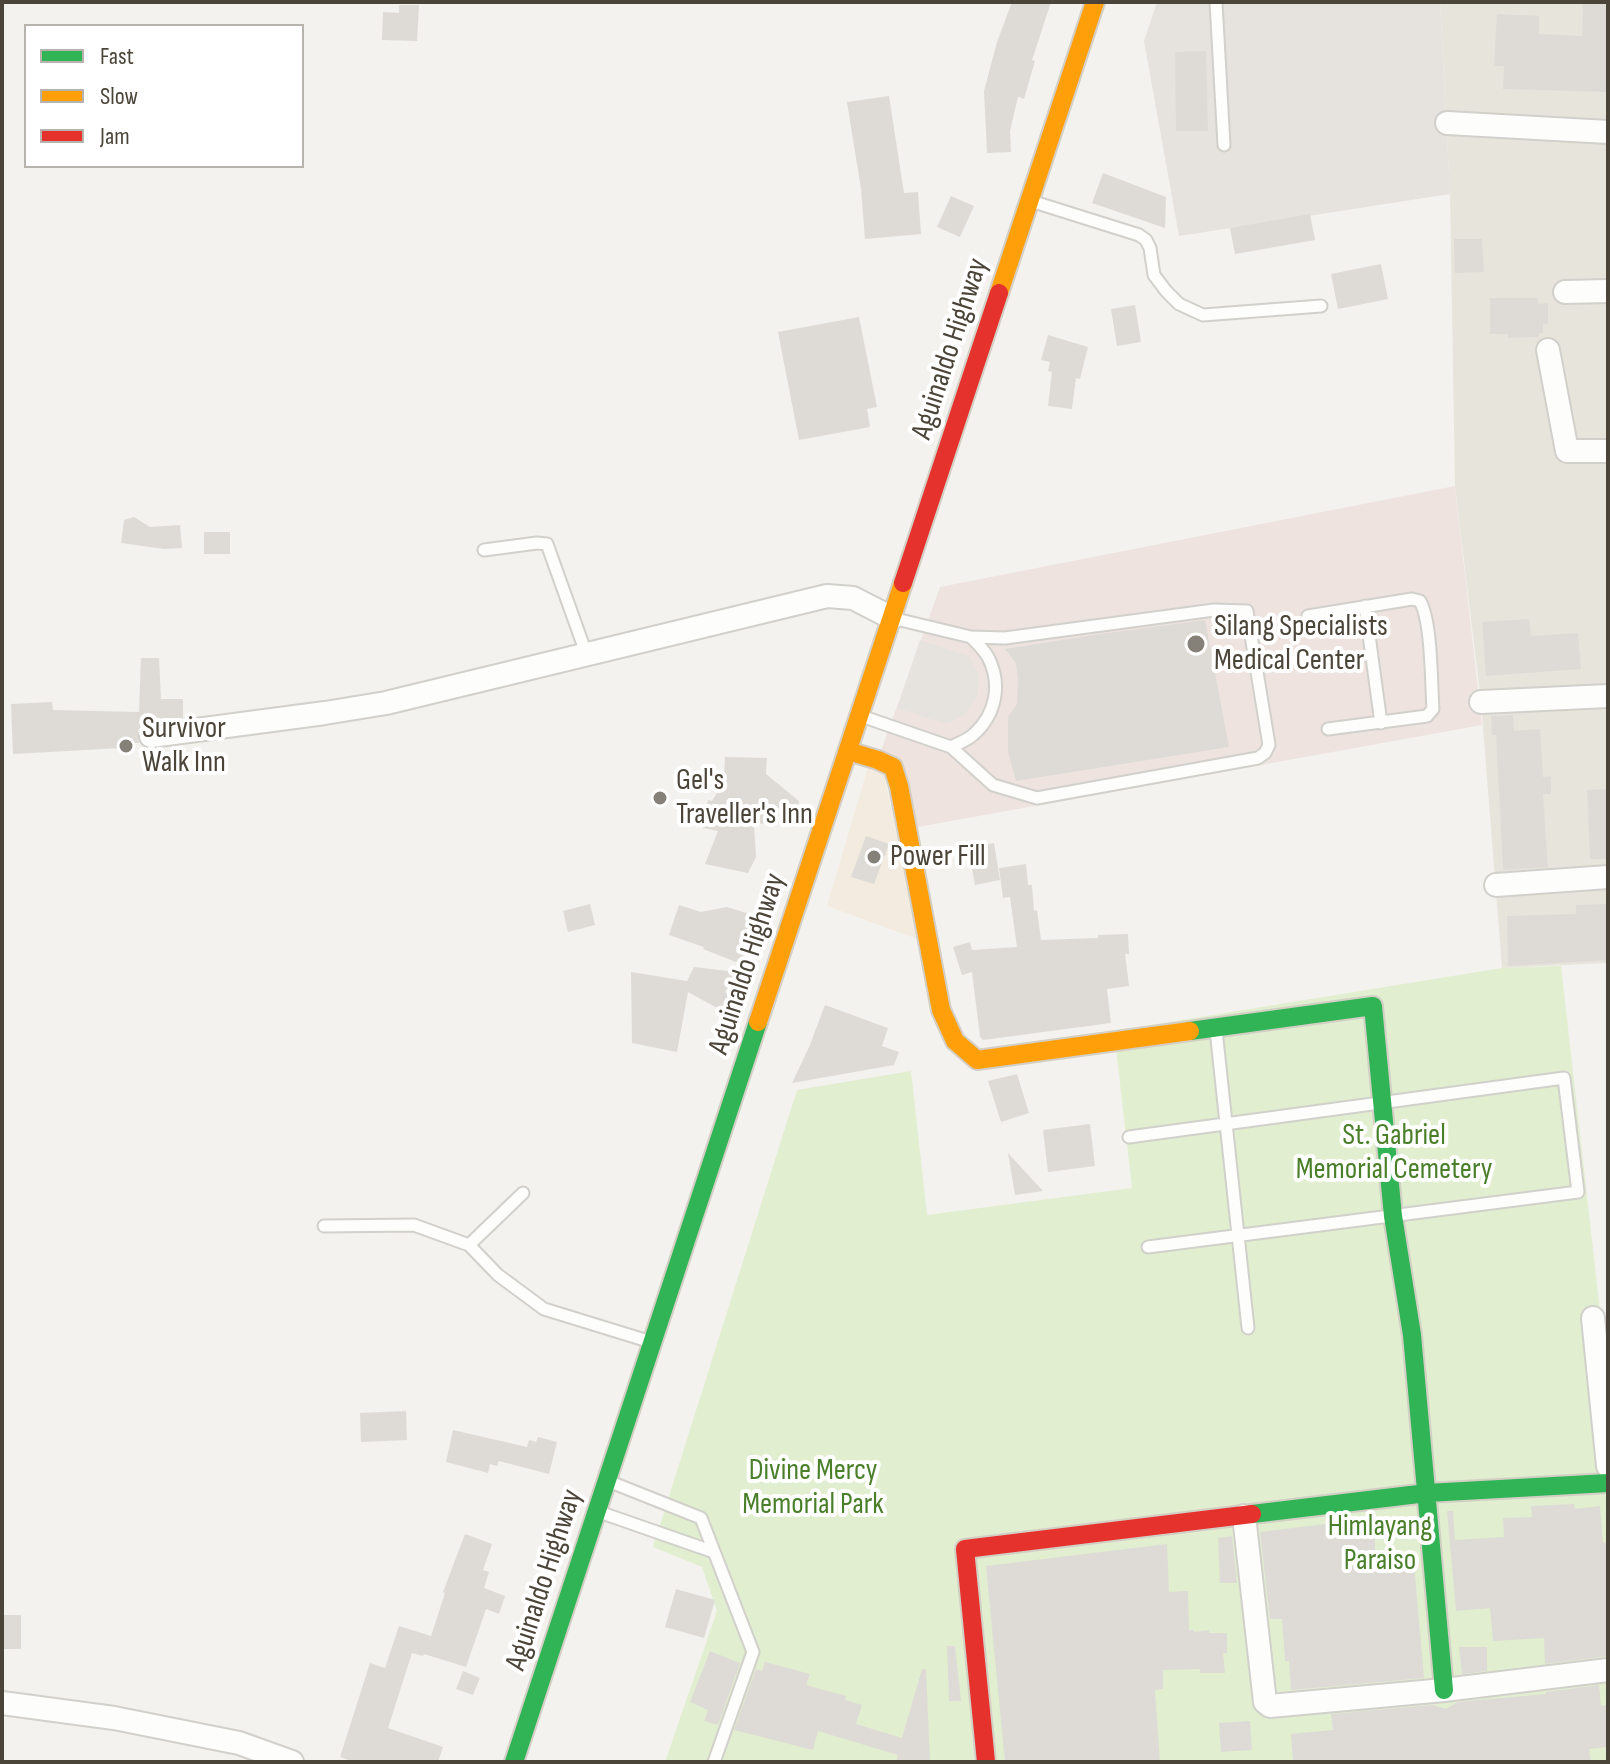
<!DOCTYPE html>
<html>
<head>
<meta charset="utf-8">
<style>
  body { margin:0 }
  #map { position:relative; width:1610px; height:1764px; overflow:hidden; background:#f4f2ee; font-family:"Sofia Sans Condensed",sans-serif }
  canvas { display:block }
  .frame { position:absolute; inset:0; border:4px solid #4b4439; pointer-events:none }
  .legend { position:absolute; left:24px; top:24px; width:280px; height:144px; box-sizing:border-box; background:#fff; border:2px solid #b7b4b0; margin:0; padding:10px 14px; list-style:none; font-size:24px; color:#4b4439 }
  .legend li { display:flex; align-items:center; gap:16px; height:40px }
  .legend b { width:40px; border:2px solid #b7b4b0 }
</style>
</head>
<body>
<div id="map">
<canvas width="1610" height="1764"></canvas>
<div class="frame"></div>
<ul class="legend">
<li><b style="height:10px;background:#30b455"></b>Fast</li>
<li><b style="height:10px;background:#ff9f0a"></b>Slow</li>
<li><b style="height:10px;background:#e5322d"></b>Jam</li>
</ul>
</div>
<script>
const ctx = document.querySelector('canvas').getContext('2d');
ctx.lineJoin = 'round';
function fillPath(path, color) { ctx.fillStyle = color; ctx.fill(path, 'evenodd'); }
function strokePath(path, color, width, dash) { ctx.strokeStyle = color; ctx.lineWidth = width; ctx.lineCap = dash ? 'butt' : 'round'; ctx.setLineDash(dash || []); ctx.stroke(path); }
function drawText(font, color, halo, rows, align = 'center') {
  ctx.font = font + ' "Sofia Sans Condensed",sans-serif'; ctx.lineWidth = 8; ctx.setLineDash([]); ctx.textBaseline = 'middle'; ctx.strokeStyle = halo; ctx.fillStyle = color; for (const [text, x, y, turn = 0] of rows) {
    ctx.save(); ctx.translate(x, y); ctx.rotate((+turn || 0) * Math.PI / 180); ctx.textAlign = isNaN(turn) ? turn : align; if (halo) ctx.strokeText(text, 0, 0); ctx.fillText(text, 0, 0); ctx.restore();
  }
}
const residential = new Path2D(`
  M 1440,2 L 1608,2 L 1608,963 L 1502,968 L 1481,702 L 1455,486 L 1450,194 Z`);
const commercial = new Path2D(`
  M 868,767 L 883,771 L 920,940 L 827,906 Z`);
const industrial = new Path2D(`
  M 1157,2 L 1440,2 L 1450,194 L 1179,236 L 1144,41 Z`);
const medical = new Path2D(`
  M 1455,486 L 1482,725 L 918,827 L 881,751 L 940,587 Z`);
const green = new Path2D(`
  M 1561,966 L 1608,1382 L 1608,1762 L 665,1762 L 717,1611 L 702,1567 L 653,1547 L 797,1090 L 911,1071 L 927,1215 L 1132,1188 L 1114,1031 L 1502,968 Z`);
const parking = new Path2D(`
  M 920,640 L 969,656 L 979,676 L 977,697 L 965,715 L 946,724 L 897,708 Z`);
const building = new Path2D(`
  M 1012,2 L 1051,2 L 1032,60 L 1035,61 L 1024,99 L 1018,97 L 1010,131 L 1011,152 L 987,153 L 984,91 L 997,42 Z
  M 1583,2 L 1608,2 L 1608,92 L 1503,89 L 1504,66 L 1494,66 L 1497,14 L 1539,16 L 1539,34 L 1582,36 Z
  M 399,5 L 419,5 L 417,41 L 382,40 L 383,12 L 399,13 Z
  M 1206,51 L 1208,131 L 1176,131 L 1175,52 Z
  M 889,96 L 904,193 L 918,192 L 921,234 L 865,239 L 861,189 L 847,102 Z
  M 1103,173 L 1166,197 L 1165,228 L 1092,203 Z
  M 951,196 L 974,206 L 960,237 L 937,227 Z
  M 1310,214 L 1315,240 L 1235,254 L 1230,228 Z
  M 1454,239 L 1482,239 L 1484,272 L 1455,273 Z
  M 1381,264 L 1388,299 L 1338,309 L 1331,274 Z
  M 1490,298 L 1538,298 L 1538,304 L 1548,303 L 1548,324 L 1543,324 L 1543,333 L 1539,333 L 1539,337 L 1508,338 L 1508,334 L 1490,334 Z
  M 1135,305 L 1141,342 L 1117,346 L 1111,309 Z
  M 859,317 L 877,407 L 867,409 L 870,427 L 799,440 L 778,332 Z
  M 1048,335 L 1088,347 L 1080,379 L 1076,378 L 1072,409 L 1048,406 L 1052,372 L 1048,371 L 1050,362 L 1041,360 Z
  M 134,517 L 150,527 L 180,525 L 182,548 L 164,549 L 121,543 L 124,520 Z
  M 204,532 L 230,532 L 230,554 L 204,554 Z
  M 1529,619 L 1531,636 L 1578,633 L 1581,669 L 1486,676 L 1482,622 Z
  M 1205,620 L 1229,747 L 1016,781 L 1008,752 L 1008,717 L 1017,704 L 1018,680 L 1016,663 L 1005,649 L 1093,635 Z
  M 141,658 L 159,658 L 161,699 L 183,699 L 183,718 L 143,723 L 138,731 L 139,743 L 121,743 L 121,748 L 13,754 L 11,704 L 52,702 L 53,710 L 139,712 Z
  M 1513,715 L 1514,731 L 1540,729 L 1543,777 L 1551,776 L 1551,794 L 1543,794 L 1548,867 L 1503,870 L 1496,735 L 1492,735 L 1491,716 Z
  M 725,757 L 767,758 L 766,774 L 799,801 L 798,814 L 777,823 L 754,824 L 756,857 L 748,873 L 705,864 L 718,831 L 703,828 L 708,800 L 712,801 L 724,781 Z
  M 1608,789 L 1608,859 L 1590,859 L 1587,790 Z
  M 866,836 L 889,844 L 874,884 L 851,877 Z
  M 994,843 L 1000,880 L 975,885 L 968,848 Z
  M 1026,864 L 1028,885 L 1032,885 L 1034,911 L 1037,910 L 1041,940 L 1098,938 L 1098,935 L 1128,934 L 1129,954 L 1125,954 L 1129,986 L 1107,989 L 1111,1023 L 983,1040 L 980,1037 L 972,972 L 962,975 L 953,947 L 970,942 L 972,950 L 1017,947 L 1010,897 L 1003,898 L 999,868 Z
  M 590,904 L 595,925 L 568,932 L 563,911 Z
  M 1608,904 L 1608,960 L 1508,966 L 1507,916 L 1576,914 L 1576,905 Z
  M 679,905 L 701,912 L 727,907 L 756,916 L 741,964 L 703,949 L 704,947 L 669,935 Z
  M 694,967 L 736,972 L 725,992 L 742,1005 L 737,1019 L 688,992 L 677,1052 L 632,1043 L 631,972 L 687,981 Z
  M 825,1005 L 888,1028 L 882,1046 L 899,1052 L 894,1065 L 792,1083 L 810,1045 Z
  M 1017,1074 L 1029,1113 L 1001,1122 L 988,1081 Z
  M 1090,1124 L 1095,1166 L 1048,1172 L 1043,1130 Z
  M 1008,1153 L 1043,1191 L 1015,1195 Z
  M 406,1411 L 407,1440 L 361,1442 L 360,1413 Z
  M 453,1430 L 527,1447 L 529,1440 L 536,1442 L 538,1437 L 557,1442 L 549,1474 L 499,1461 L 497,1466 L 490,1464 L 488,1473 L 446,1462 Z
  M 1574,1504 L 1575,1509 L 1600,1506 L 1603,1543 L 1607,1542 L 1608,1557 L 1608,1656 L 1545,1664 L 1544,1638 L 1493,1641 L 1490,1608 L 1456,1611 L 1447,1511 L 1453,1511 L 1455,1540 L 1504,1537 L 1503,1518 L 1532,1517 L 1531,1506 Z
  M 1375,1518 L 1375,1565 L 1414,1564 L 1424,1678 L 1291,1690 L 1289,1661 L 1285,1661 L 1282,1619 L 1270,1619 L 1260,1532 Z
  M 465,1534 L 492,1544 L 483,1570 L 489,1572 L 484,1588 L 505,1596 L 499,1614 L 486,1609 L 466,1667 L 424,1654 L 423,1656 L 412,1653 L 388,1728 L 443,1747 L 438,1762 L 354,1762 L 340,1757 L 370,1663 L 385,1668 L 399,1626 L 431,1636 L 445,1593 L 443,1592 Z
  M 1232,1536 L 1237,1583 L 1220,1583 L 1218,1538 Z
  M 1167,1544 L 1169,1592 L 1188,1591 L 1189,1630 L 1194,1630 L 1194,1632 L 1209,1630 L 1209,1633 L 1227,1633 L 1227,1653 L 1223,1653 L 1225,1673 L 1200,1673 L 1200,1669 L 1163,1670 L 1163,1689 L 1155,1690 L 1160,1762 L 1005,1762 L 986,1566 Z
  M 676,1589 L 715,1600 L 704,1638 L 665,1627 Z
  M 2,1615 L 21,1615 L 21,1649 L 2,1649 Z
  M 947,1646 L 955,1646 L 961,1701 L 949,1701 Z
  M 1459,1647 L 1487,1647 L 1487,1671 L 1462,1674 Z
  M 710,1651 L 740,1663 L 718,1725 L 704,1721 L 708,1710 L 690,1702 Z
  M 765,1662 L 810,1674 L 806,1685 L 846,1696 L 845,1700 L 862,1705 L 856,1724 L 902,1738 L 922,1669 L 926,1669 L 930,1762 L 896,1762 L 898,1755 L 818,1731 L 813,1750 L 734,1730 L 756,1669 L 762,1671 Z
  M 463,1671 L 480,1678 L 473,1695 L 456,1689 Z
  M 1599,1685 L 1601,1706 L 1608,1705 L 1608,1747 L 1589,1749 L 1591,1762 L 1293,1762 L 1291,1734 L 1333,1730 L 1331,1714 L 1433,1705 L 1446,1709 L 1458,1702 L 1546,1694 L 1546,1692 Z
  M 1250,1721 L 1252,1750 L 1221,1752 L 1219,1723 Z`);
const lane = new Path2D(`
  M 1216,2 L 1224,145
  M 1034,202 L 1139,235 L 1146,240 L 1150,248 L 1154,275 L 1166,291 L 1179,304 L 1203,315 L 1321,306
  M 484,550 L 537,543 L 547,544 L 586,653
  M 1365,606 L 1381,723
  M 1308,616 L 1412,599 L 1420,601 C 1432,623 1431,682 1433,709 L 1427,716 L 1328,729
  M 864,717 L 951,747 L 993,785 L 1037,798 L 1258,758 L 1265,753 L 1269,745 L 1247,611 L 1214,610 L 1005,638 L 971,637 L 896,619
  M 951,747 C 959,743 968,740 974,734 C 996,714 1002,684 988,657 C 984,650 977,643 971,637
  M 1216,1030 L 1248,1328
  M 1129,1137 L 1564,1078 L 1578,1192 L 1148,1247
  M 324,1226 L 414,1225 L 469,1245 L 498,1275 L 544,1309 L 648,1341
  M 469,1245 L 523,1193
  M 613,1483 L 701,1518 L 753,1652 L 714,1762
  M 602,1513 L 714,1552`);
const street = new Path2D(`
  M 1447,123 L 1608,132
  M 1565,292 L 1608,291
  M 1548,350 L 1567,451 L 1608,451
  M 1481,702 L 1608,696
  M 151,736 L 325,713 L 386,703 L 827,596 L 853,598 L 892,618
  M 1496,885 L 1608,877
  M 1593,1318 L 1608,1466
  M 1244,1516 L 1265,1702 L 1270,1706 L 1444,1690 L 1608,1670
  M 2,1703 L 114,1718 L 239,1743 L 292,1762`);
const fast = new Path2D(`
  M 1190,1031 L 1373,1006 L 1393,1216 L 1412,1335 L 1444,1690
  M 1252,1514 L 1427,1493 L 1608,1483
  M 514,1762 L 758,1022`);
const slow = new Path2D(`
  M 999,293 L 1095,2
  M 848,751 L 878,760 L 893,767 L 899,786 L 941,1010 L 955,1041 L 977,1060 L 1190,1031
  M 758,1022 L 903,583`);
const jam = new Path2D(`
  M 903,583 L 999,293
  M 986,1762 L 965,1549 L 1252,1514`);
const markers = [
  [1196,644,10,"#868178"],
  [126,746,8,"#868178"],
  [660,798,8,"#868178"],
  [874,857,8,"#868178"]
];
const streetNames = [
  ["Aguinaldo Highway",951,349,-72],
  ["Aguinaldo Highway",748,964,-72],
  ["Aguinaldo Highway",545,1580,-72]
];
const poiNames = [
  ["Silang Specialists",1214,627],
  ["Medical Center",1214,661],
  ["Survivor",142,729],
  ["Walk Inn",142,763],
  ["Gel's",676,781],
  ["Traveller's Inn",676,815],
  ["Power Fill",890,857]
];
const parkNames = [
  ["St. Gabriel",1394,1136],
  ["Memorial Cemetery",1394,1170],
  ["Divine Mercy",813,1471],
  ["Memorial Park",813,1505],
  ["Himlayang",1380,1527],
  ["Paraiso",1380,1561]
];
fillPath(residential, '#e7e4dc');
fillPath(commercial, '#f3ebdf');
fillPath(industrial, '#e6e2de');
fillPath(medical, '#eee3df');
fillPath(green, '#e1eecf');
fillPath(parking, '#e6e3df');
fillPath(building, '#dedbd6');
strokePath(lane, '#d2d0cb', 15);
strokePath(street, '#d2d0cb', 26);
strokePath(fast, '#d3cfc5', 22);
strokePath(slow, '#d3cfc5', 22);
strokePath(jam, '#d3cfc5', 22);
strokePath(lane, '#fdfdfc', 11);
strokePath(street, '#fdfdfc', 22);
strokePath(fast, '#30b455', 18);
strokePath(slow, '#ff9f0a', 18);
strokePath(jam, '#e5322d', 18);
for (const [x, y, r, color] of markers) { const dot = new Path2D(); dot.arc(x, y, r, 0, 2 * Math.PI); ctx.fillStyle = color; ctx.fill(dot); strokePath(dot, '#fff', 3); }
drawText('30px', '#4b4439', '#fff', streetNames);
drawText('30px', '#4b4439', '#fff', poiNames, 'left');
drawText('30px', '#4a7f2a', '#fff', parkNames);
</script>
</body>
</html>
